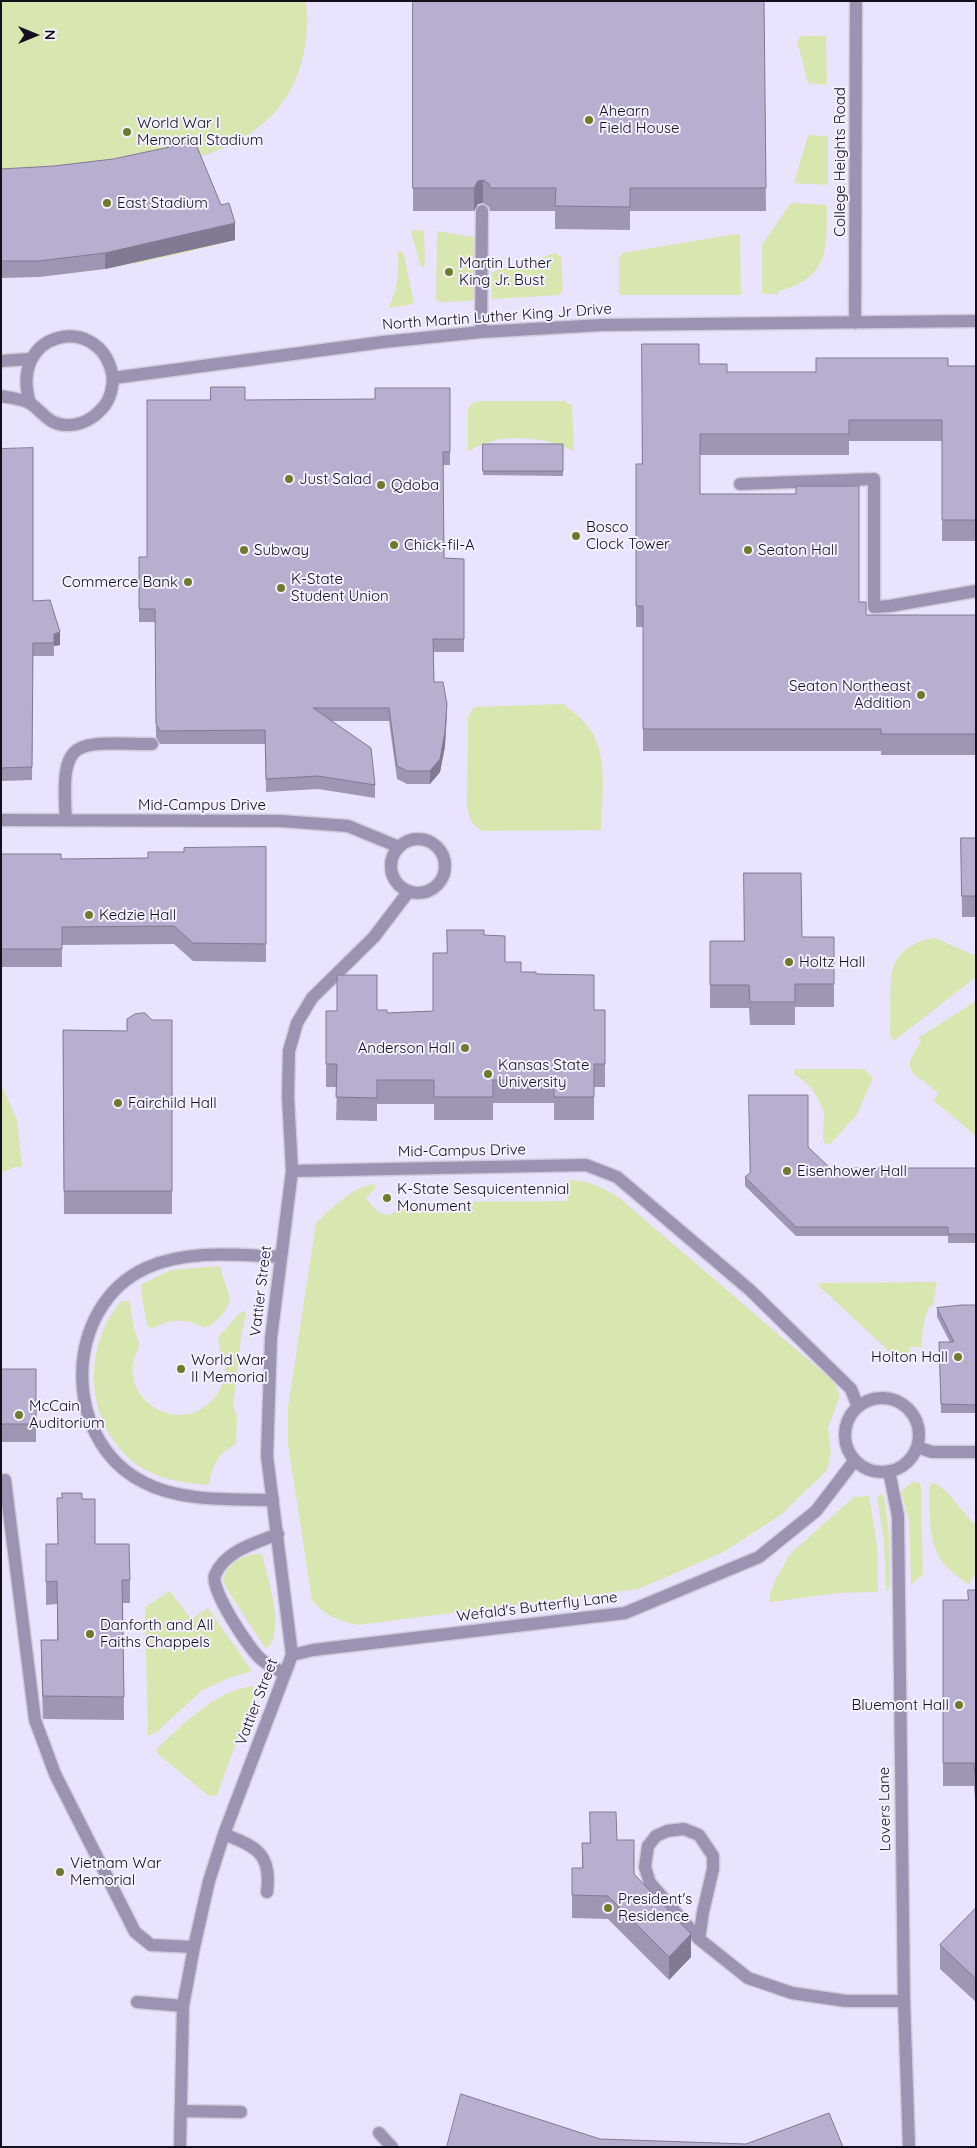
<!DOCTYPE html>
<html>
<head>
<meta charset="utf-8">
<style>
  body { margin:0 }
  #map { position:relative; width:977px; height:2148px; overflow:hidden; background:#f4f0ff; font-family:Quicksand,sans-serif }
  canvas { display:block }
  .frame { position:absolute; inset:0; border:2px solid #130f1b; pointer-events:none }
  .north { position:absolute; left:10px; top:10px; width:50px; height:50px; -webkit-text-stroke:4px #f4f0ff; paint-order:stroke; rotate:90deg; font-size:14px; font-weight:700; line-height:20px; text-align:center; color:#130f1b }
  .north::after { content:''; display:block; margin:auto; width:18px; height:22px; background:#130f1b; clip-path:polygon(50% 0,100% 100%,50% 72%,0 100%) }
</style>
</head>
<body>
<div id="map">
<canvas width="977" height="2148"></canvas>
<div class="frame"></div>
<div class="north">N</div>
</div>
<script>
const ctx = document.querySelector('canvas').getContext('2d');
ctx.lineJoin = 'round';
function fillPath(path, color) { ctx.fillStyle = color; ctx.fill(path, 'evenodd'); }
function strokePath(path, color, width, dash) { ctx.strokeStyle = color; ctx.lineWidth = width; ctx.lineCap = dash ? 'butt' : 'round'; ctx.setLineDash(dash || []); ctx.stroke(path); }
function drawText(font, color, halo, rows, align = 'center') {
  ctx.font = font + ' Quicksand,sans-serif'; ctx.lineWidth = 4; ctx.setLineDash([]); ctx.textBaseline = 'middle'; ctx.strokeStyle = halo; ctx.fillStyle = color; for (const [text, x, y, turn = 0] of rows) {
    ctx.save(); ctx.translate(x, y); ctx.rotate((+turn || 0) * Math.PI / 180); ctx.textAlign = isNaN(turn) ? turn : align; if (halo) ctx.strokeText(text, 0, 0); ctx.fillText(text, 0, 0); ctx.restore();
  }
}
const built = new Path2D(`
  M 1,1 L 976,1 L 976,2147 L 1,2147 Z`);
const green = new Path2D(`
  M 1,1 L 305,1 C 309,14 307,27 306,40 C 298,105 256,140 196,158 L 221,221 L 229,219 L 235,240 C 158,260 80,278 1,277 Z
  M 801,36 L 826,36 L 827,85 L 808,83 L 797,41 Z
  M 808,135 L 828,136 L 828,185 L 794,183 Z
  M 791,203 L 827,205 C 827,249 829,278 779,291 L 778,294 L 762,294 L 762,245 Z
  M 424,230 L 425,263 L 423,268 L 420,265 L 411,231 Z
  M 437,231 L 477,238 L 478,298 L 468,301 L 439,302 L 436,299 Z
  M 736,234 L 740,235 L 741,295 L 619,295 L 619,259 L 622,253 Z
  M 398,251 L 402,251 L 404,255 L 414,304 L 388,308 C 399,289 398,272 398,251 Z
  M 556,253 L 561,257 L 563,290 L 560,295 L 492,299 L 492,272 Z
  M 482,401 L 564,401 L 572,405 L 574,451 C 545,436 497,431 468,452 L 468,409 L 474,402 Z
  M 563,704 C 570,710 578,715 584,722 C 610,748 602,797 601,830 L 482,831 L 471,822 L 467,806 L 468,717 L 474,707 Z
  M 935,938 L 976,956 L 976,977 L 894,1041 L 890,1034 C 891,1018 889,981 893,968 C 898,951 918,939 935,938 Z
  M 976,1001 L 976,1136 L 933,1100 L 937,1096 L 937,1092 C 914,1070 898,1075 921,1042 L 918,1038 Z
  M 795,1069 L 864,1069 L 873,1078 L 856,1116 L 830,1144 L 825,1144 C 821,1135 824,1125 824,1116 C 823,1100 807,1081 794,1074 Z
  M 1,1084 L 17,1120 L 22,1167 L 15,1167 L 1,1173 Z
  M 566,1180 C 585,1179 601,1187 617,1196 L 833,1381 L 840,1395 L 828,1428 L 831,1453 L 827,1470 L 782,1514 L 724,1552 L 638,1589 L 358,1625 C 338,1620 325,1616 312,1600 L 288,1444 L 288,1407 L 316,1223 C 332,1208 353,1186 375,1184 L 375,1188 L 366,1199 L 379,1213 L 390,1215 L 409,1202 L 568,1201 Z
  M 220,1266 C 221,1273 230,1296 230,1300 C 229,1308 213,1328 204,1327 C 199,1326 194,1323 189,1322 C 176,1318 163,1322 152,1329 L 147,1325 C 146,1313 139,1292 142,1284 L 171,1270 Z
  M 933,1282 L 937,1283 L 933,1304 L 928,1309 L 924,1321 L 921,1347 L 909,1347 L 909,1356 L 892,1354 L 819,1286 L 819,1283 Z
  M 121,1301 L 129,1301 C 133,1311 131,1321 135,1331 C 136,1335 139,1340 139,1345 C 138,1351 134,1357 133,1364 C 129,1392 154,1416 182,1415 C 205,1414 225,1392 225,1369 C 224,1357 216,1347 219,1335 C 229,1329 234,1315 244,1311 L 246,1313 L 241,1337 L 233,1406 L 237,1417 L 236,1444 C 218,1453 212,1466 209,1485 C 185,1483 160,1480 139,1466 C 85,1427 80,1351 121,1301 Z
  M 912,1482 L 918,1482 L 921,1486 L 923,1574 L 911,1585 L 909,1520 L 901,1492 Z
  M 935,1483 L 948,1493 L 976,1527 L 976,1572 L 969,1584 C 927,1559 931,1535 929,1490 L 930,1485 Z
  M 883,1494 C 889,1525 892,1557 889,1589 L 886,1591 L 884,1541 L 877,1496 Z
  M 869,1496 L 877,1545 L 878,1592 L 838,1593 L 770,1602 L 770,1594 L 775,1581 L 790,1554 L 854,1497 Z
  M 253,1554 L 262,1554 C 267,1575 287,1635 266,1649 L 227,1589 L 223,1579 C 229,1563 238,1559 253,1554 Z
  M 170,1591 L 191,1619 L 208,1608 L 252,1671 L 229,1678 L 201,1691 L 157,1732 L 148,1736 L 145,1607 Z
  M 253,1686 L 254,1695 L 217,1795 L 209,1796 L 159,1755 L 156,1749 C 184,1725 213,1691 253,1686 Z`);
const minor = new Path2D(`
  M 855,323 L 856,1
  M 481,332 L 482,211
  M 1,361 L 30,359
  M 113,378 L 383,342 L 481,332 L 602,325 L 976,321
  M 1,396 C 10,398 24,399 31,404 C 43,412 48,424 65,425 C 81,426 95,418 105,405 C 111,397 114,383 112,373 C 98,312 8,331 30,403
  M 740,484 L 874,479 L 874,607 L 890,606 L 976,591
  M 1,820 L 281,821 L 348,826 L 399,847
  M 66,820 C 60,733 75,744 152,744
  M391 866a27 27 0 1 1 54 0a27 27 0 1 1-54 0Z
  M 292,1171 L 586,1165 L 617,1177 L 750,1290 L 851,1389 L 858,1407
  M845 1435a37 37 0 1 1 74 0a37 37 0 1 1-74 0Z
  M 917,1447 L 932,1452 L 976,1452
  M 889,1471 L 898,1516 L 904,2001 L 909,2147
  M 5,1480 L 35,1720 L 55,1774 L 135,1932 L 151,1945 L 194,1947
  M 273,1500 C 232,1499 180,1502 143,1482 C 61,1440 62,1307 146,1268 C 188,1249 237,1255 281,1257
  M 278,1534 C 255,1543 225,1551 215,1575 C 209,1588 250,1651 262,1660 C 269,1666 277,1669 285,1674
  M 292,1655 L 313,1650 L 625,1613 L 759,1557 L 816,1511 L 855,1460
  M 224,1834 C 256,1847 272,1853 267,1892
  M 699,1939 L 703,1912 L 713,1869 L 713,1856 L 699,1835 L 684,1829 L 667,1831 L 656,1836 L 648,1846 L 645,1867 L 650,1883 L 699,1939 L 748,1978 L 792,1993 L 846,2001 L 904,2001
  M 137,2002 L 183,2006
  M 181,2111 L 241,2112
  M 379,2133 L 392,2147
  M 180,2147 L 183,2006 L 194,1947 L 209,1881 L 224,1834 L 292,1655 L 267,1456 L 271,1338 L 292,1171 L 288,1097 L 289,1051 L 297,1023 L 312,998 L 374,937 L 409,891`);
const wall = new Path2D(`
  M 413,1 L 764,1 L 766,211 L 630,211 L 630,230 L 555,229 L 555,211 L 490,211 L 489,207 L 483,203 L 478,204 L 474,211 L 413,211 Z
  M 1,169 L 235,240 L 105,269 L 39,277 L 1,278 Z
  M 699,364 L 727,372 L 816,372 L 948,366 L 976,366 L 976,541 L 942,541 L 942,441 L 849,441 L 849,455 L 700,455 L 700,494 L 859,602 L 866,615 L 976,615 L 976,755 L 881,755 L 881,751 L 643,751 L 643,627 L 636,627 L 636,464 L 642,464 Z
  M 450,388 L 450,465 L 443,465 L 444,558 L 464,559 L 464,652 L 434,652 L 434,682 L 447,717 L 445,746 L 440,772 L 430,784 L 407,784 L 397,779 L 389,721 L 332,721 L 375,785 L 375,798 L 318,789 L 266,792 L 265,744 L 160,744 L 156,737 L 155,622 L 139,622 L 139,557 L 147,557 L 375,399 Z
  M 483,444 L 563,444 L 563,476 L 483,475 Z
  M 1,449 L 33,601 L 60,645 L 54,646 L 54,656 L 33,656 L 32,780 L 1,781 Z
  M 961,838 L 976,838 L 976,917 L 962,917 Z
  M 266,847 L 266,962 L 193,961 L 174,944 L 62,945 L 62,967 L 1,967 L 1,854 L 61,859 L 148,858 L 184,852 Z
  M 484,935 L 505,962 L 521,972 L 536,974 L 594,1010 L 605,1010 L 605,1087 L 594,1087 L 594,1120 L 554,1120 L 554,1103 L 493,1103 L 493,1120 L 434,1120 L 434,1104 L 377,1104 L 377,1121 L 336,1120 L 337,1087 L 326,1087 L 326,1011 L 377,1010 L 387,1013 L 433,1011 L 447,953 Z
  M 802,937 L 834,937 L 834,1007 L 795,1007 L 795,1025 L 750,1025 L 749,1008 L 710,1008 L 710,941 L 744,941 Z
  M 152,1020 L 172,1020 L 172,1214 L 64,1214 L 63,1030 L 127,1031 Z
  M 830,1168 L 976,1168 L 976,1243 L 948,1243 L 948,1236 L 796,1236 L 745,1186 L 745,1177 Z
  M 976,1305 L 976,1413 L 941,1413 L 939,1342 L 950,1342 L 937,1317 L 937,1308 Z
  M 1,1369 L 36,1369 L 36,1442 L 1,1442 Z
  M 82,1499 L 95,1544 L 130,1580 L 130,1603 L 123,1603 L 124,1720 L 43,1719 L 41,1663 L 41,1640 L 57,1640 L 57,1604 L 46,1605 L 46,1544 L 57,1544 Z
  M 976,1590 L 976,1798 L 975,1798 L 974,1786 L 943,1786 L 943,1600 L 968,1600 Z
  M 617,1840 L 634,1875 L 691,1957 L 669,1980 L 608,1919 L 572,1918 L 572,1868 L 582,1868 L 582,1843 L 590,1843 Z
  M 976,1908 L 976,2002 L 940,1969 L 940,1945 Z`);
const shadedWall = new Path2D(`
  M 483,180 L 483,203 L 478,204 L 474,211 L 474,188 L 478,181 Z
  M 235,223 L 235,240 L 105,269 L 105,253 Z
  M 60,632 L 60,645 L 54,646 L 54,634 Z
  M 447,704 L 445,746 L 440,772 L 430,784 L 430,771 Z
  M 691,1934 L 691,1957 L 669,1980 L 669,1957 Z`);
const building = new Path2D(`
  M 413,1 L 764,1 L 766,188 L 630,188 L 630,207 L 555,206 L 556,188 L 490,188 L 489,184 L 483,180 L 478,181 L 474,188 L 413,188 Z
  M 195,142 L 221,205 L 229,203 L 235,223 L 105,253 L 39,261 L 1,261 L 1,169 L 54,166 L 113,159 Z
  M 642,344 L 699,344 L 699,364 L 727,364 L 727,372 L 816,372 L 816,358 L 948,358 L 948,366 L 976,366 L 976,520 L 942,520 L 942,420 L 849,420 L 849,434 L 700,434 L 700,494 L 796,494 L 796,486 L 859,486 L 859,602 L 866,602 L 866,615 L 976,615 L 976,734 L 881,734 L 881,729 L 643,729 L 643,606 L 636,606 L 636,464 L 642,464 Z
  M 211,387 L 245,387 L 245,400 L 375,399 L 375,388 L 450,388 L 450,452 L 443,452 L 444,558 L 464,559 L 464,639 L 433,639 L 434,682 L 443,682 L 447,704 L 445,732 L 440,759 L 430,771 L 407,771 L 397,766 L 389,708 L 313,708 L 371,748 L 375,785 L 318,776 L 266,779 L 265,730 L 160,731 L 156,724 L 155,609 L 139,609 L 139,557 L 147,557 L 147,400 L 210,400 Z
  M 483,444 L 563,444 L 563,471 L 483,471 Z
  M 33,448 L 33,601 L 50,600 L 60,632 L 54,634 L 54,643 L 33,643 L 32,767 L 1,768 L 1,449 Z
  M 961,838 L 976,838 L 976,896 L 962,896 Z
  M 266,847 L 266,944 L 193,943 L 174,926 L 62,927 L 62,949 L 1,949 L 1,854 L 61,854 L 61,859 L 148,858 L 148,852 L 184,852 L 184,848 Z
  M 744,873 L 801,873 L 802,937 L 834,937 L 834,984 L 795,984 L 795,1002 L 750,1002 L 749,985 L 710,985 L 710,941 L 744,941 Z
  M 447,930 L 484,930 L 484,935 L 505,936 L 505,962 L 521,962 L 521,972 L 536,972 L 536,974 L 594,975 L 594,1010 L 605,1010 L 605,1064 L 594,1064 L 594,1097 L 554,1097 L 554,1080 L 493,1080 L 493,1097 L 434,1097 L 434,1080 L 377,1080 L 377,1098 L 336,1097 L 337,1064 L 326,1064 L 326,1011 L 337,1011 L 337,975 L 377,975 L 377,1010 L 387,1010 L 387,1013 L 433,1011 L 433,953 L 447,953 Z
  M 145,1013 L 152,1020 L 172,1020 L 172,1191 L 64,1191 L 63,1030 L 127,1031 L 127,1019 L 135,1014 Z
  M 749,1095 L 808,1095 L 808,1147 L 830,1168 L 976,1168 L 976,1234 L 948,1234 L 948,1227 L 796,1227 L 745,1177 L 750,1173 Z
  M 962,1305 L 976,1305 L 976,1405 L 941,1404 L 939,1342 L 954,1342 L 937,1308 Z
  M 1,1369 L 36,1369 L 36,1424 L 1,1424 Z
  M 62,1493 L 82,1493 L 82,1499 L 95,1499 L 95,1544 L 129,1544 L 130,1580 L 122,1580 L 124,1697 L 43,1696 L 41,1640 L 58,1640 L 57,1581 L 46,1582 L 46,1544 L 58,1544 L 57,1498 L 62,1498 Z
  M 968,1590 L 976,1590 L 976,1775 L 975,1775 L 974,1763 L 943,1763 L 943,1600 L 968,1600 Z
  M 590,1812 L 616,1812 L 617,1840 L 634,1840 L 634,1874 L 691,1934 L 669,1957 L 608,1896 L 572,1895 L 572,1868 L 583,1868 L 582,1843 L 590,1843 Z
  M 976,1908 L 976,1979 L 940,1945 Z
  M 461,2094 L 600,2139 L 746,2144 L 829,2113 L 843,2147 L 447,2147 Z`);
const markers = [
  [589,120,5,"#6c7c2a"],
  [127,132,5,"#6c7c2a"],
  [107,203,5,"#6c7c2a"],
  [449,272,5,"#6c7c2a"],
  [289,479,5,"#6c7c2a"],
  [381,485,5,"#6c7c2a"],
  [576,536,5,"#6c7c2a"],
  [394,545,5,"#6c7c2a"],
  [244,550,5,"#6c7c2a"],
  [748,550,5,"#6c7c2a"],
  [188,582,5,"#6c7c2a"],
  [281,588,5,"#6c7c2a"],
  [921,695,5,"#6c7c2a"],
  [89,915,5,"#6c7c2a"],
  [789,962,5,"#6c7c2a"],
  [465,1048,5,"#6c7c2a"],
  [488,1074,5,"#6c7c2a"],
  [118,1103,5,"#6c7c2a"],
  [787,1171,5,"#6c7c2a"],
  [387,1198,5,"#6c7c2a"],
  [958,1357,5,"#6c7c2a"],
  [181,1369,5,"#6c7c2a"],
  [19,1415,5,"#6c7c2a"],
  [90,1634,5,"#6c7c2a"],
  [959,1705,5,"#6c7c2a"],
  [60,1872,5,"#6c7c2a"],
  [608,1908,5,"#6c7c2a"]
];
const poiNames = [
  ["Ahearn",599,111],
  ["Field House",599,128],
  ["World War I",137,123],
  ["Memorial Stadium",137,140],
  ["East Stadium",117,203],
  ["Martin Luther",459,263],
  ["King Jr. Bust",459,280],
  ["Just Salad",299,479],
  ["Qdoba",391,485],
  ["Bosco",586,527],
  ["Clock Tower",586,544],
  ["Chick-fil-A",404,545],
  ["Subway",254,550],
  ["Seaton Hall",758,550],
  ["K-State",291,579],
  ["Student Union",291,596],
  ["Commerce Bank",178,582,"right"],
  ["Seaton Northeast",911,686,"right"],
  ["Addition",911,703,"right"],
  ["Kedzie Hall",99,915],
  ["Holtz Hall",799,962],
  ["Anderson Hall",455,1048,"right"],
  ["Kansas State",498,1065],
  ["University",498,1082],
  ["Fairchild Hall",128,1103],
  ["Eisenhower Hall",797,1171],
  ["K-State Sesquicentennial",397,1189],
  ["Monument",397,1206],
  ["Holton Hall",948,1357,"right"],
  ["World War",191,1360],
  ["II Memorial",191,1377],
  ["McCain",29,1406],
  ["Auditorium",29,1423],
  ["Danforth and All",100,1625],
  ["Faiths Chappels",100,1642],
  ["Bluemont Hall",949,1705,"right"],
  ["Vietnam War",70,1863],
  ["Memorial",70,1880],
  ["President's",618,1899],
  ["Residence",618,1916]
];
const streetNames = [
  ["College Heights Road",840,162,-90],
  ["North Martin Luther King Jr Drive",497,317,-4],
  ["Mid-Campus Drive",202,805],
  ["Mid-Campus Drive",462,1151,-1],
  ["Vattier Street",261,1291,-83],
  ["Wefald's Butterfly Lane",537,1607,-7],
  ["Vattier Street",257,1702,-69],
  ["Lovers Lane",885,1809,-91]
];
fillPath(built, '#eae3fd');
fillPath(green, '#d8e6b0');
strokePath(minor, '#d0ccdb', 15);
strokePath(minor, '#9c93b2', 12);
fillPath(wall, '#9e96b3');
fillPath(shadedWall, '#817a92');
fillPath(building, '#b8aed0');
strokePath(building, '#817a92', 1);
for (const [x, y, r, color] of markers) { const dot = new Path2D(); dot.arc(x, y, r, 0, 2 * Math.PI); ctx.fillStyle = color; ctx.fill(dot); strokePath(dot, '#f4f0ff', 2); }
drawText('15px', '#130f1b', '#f4f0ff', poiNames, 'left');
drawText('15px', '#130f1b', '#f4f0ff', streetNames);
</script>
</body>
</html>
